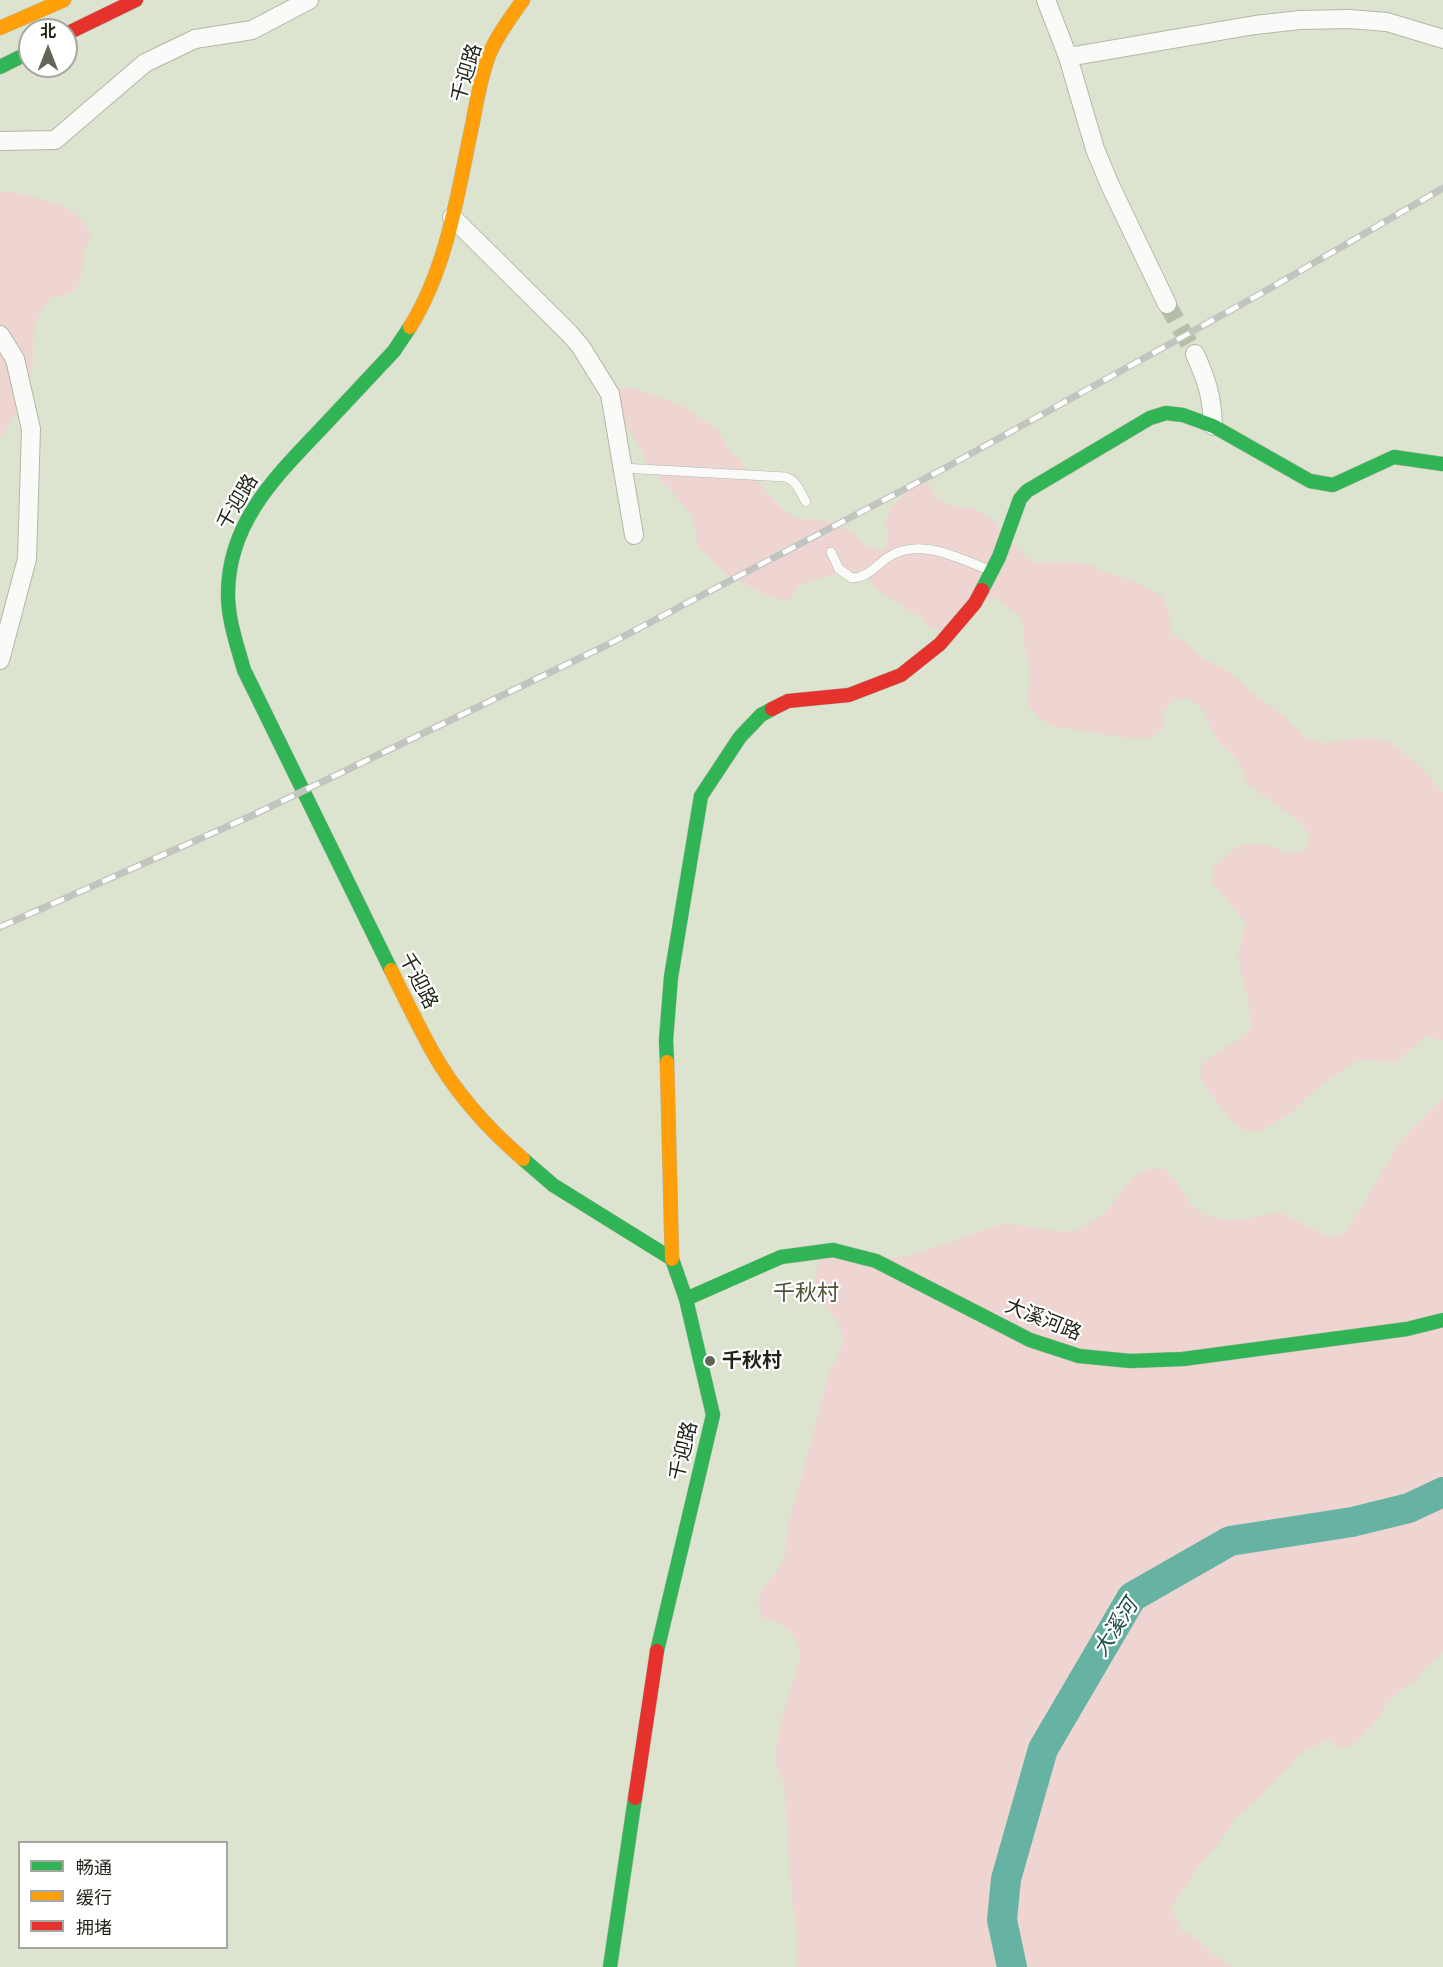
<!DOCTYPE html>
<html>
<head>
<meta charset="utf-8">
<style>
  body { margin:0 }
  #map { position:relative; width:1443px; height:1967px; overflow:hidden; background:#dce4cf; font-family:Rubik,"Noto Sans SC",sans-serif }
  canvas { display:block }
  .legend { position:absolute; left:18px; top:1841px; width:210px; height:108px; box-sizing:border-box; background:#fff; border:2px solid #a5a7a2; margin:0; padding:8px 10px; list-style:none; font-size:18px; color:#1f2416 }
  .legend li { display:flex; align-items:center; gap:12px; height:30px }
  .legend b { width:30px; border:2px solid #a5a7a2 }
  .north { position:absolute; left:18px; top:18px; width:60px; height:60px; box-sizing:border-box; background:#fff; border:2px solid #a5a7a2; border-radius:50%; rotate:0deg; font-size:16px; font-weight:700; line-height:24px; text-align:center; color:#1f2416 }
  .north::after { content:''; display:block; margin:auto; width:21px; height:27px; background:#616757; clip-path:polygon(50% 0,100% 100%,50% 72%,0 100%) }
</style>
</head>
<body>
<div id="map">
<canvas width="1443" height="1967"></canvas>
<ul class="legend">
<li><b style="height:8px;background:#30b455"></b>畅通</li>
<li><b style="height:8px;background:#ff9f0a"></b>缓行</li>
<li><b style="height:8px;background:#e5322d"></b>拥堵</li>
</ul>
<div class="north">北</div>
</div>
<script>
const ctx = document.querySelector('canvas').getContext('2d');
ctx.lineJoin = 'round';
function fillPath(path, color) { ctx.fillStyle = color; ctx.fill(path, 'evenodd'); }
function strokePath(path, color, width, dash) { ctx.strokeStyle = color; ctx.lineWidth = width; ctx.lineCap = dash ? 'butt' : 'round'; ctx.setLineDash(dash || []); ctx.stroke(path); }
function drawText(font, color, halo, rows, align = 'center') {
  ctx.font = font + ' Rubik,"Noto Sans SC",sans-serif'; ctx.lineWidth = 4.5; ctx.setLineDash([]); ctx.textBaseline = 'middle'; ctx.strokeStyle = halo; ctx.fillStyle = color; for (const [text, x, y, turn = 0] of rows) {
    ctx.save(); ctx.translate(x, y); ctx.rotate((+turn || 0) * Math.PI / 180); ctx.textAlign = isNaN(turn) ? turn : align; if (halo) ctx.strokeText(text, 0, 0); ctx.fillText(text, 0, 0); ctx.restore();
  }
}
const green = new Path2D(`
  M 0,191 C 14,191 56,202 68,209 C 80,215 86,226 91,237 C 89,242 84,248 84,254 C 80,278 84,296 53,296 C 49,301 44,306 41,311 C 30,328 35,352 32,371 C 30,386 10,426 0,438 Z
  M 631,387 L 685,407 L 719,431 L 727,446 L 781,508 L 797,518 L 838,523 L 854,534 L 867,547 L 885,549 L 888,534 L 885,521 L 893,506 L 908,490 L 927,482 L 937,498 L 952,506 L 973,508 L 991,518 L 1030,562 L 1069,562 L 1090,565 L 1106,573 L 1126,578 L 1163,596 L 1170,616 L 1171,634 L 1186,642 L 1199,655 L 1235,676 L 1248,689 L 1285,717 L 1305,738 L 1326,743 L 1360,738 L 1380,738 L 1396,746 L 1422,769 L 1443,792 L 1443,1040 L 1424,1037 L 1396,1063 L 1365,1060 L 1349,1065 L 1308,1096 L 1290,1114 L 1258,1132 L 1243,1130 L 1230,1120 L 1201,1081 L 1201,1065 C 1217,1050 1237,1044 1251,1027 L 1248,998 L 1243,985 L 1238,954 L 1246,924 L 1212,882 L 1214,867 L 1240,844 L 1271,846 L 1287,854 L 1305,851 L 1310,836 L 1303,825 L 1248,784 L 1235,756 L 1222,746 L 1212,730 L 1204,712 L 1191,699 L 1175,699 L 1163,712 L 1163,730 L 1150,738 L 1126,738 L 1056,727 L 1041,720 L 1028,704 L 1030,666 L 1025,650 L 1022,619 L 997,598 L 984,601 L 945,632 L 927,627 L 919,616 L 877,590 L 867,578 L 854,573 L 836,573 L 800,585 L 789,601 L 773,598 L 727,575 L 698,547 L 693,516 L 646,462 L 641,449 L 613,405 L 610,389 Z
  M 1443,1098 L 1443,1653 L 1424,1669 L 1414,1682 L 1401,1690 L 1388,1703 L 1378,1718 L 1355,1744 L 1339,1749 L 1328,1739 L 1300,1754 L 1264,1793 L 1235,1819 L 1214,1850 L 1201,1863 L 1171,1909 L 1181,1930 L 1196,1938 L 1212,1953 L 1231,1967 L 797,1967 L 797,1930 L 792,1901 L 784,1783 L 776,1767 L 776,1752 L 781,1721 L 800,1656 L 797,1641 L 789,1630 L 779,1623 L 763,1617 L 758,1605 L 763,1589 L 784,1561 L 787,1530 L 831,1367 C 857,1334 834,1319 815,1290 L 818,1254 L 883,1259 L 916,1254 L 1004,1223 L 1059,1231 L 1074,1231 L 1090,1223 L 1108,1210 L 1134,1176 L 1150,1169 L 1165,1169 L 1178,1184 L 1189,1202 L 1204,1215 L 1225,1220 L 1240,1220 L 1279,1212 L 1331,1238 L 1347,1231 L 1401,1140 Z`);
const river = new Path2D(`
  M 1012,1967 L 1002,1920 L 1006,1879 L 1043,1749 L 1132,1597 L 1230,1541 L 1352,1522 L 1409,1508 L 1443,1492`);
const streetTunnel = new Path2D(`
  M 1167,304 L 1195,354`);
const lane = new Path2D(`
  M 622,468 L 785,477 C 797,480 800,492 806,502
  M 831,552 L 839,569 L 852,578 C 867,578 875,567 887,558 C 917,536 959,558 989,570`);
const street = new Path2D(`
  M 1046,0 L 1068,57 L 1095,149 L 1109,183 L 1167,304
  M 1068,57 L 1255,25 L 1300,20 L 1349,19 L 1387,22 L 1443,39
  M 0,141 L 55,140 L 145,63 L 195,39 L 252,30 L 309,0
  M 452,217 L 569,333 L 581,347 L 610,394 L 634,535
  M 0,335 L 15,359 L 31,429 L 27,559 L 0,660
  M 1195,354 C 1207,381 1212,396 1213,426`);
const fast = new Path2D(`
  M 0,67 L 30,52
  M 982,590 L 999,557 L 1020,499 L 1027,491 L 1150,418 L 1166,413 L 1183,415 L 1213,426 L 1310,481 L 1333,485 L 1394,457 L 1443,464
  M 391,970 L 244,670 C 237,645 228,620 228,594 C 228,524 274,478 319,431 C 344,404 369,378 394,351 L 410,327
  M 667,1062 L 666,1040 L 671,977 L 701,796 L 740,737 L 761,715 L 772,709
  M 523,1159 L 553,1185 L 672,1259 L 686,1299 L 713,1415 L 657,1651
  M 686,1299 L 781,1257 L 833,1250 L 876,1261 L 1030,1340 L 1079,1356 L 1130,1361 L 1183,1359 L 1407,1329 L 1443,1320
  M 610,1967 L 635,1798`);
const slow = new Path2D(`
  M 0,28 L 64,0
  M 410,327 C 448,266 458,191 473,121 C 477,99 481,76 489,55 C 497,35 511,17 523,0
  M 391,970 C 404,997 417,1023 431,1049 C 454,1091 487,1128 523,1159
  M 667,1062 L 672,1259`);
const jam = new Path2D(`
  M 66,34 L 136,0
  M 772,709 L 788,701 L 849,695 L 901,675 L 940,644 L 975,603 L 982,590
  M 635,1798 L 657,1651`);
const rail = new Path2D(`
  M 0,927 L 251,816 L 607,645 L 945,468 L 1262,293 L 1443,188`);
const markers = [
  [710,1361,6,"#616757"]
];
const streetNames = [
  ["千迎路",467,73,-73],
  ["千迎路",238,502,-59],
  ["千迎路",418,981,63],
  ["大溪河路",1043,1320,22],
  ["千迎路",684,1451,-76]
];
const poiNames = [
  ["千秋村",722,1361]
];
const waterNames = [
  ["大溪河",1116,1628,-57]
];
const quarterNames = [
  ["千秋村",806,1294]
];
fillPath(green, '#eed5d2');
strokePath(river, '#67b3a3', 30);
strokePath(streetTunnel, '#b6beaa', 18, [18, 9]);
strokePath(lane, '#b2b8a8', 10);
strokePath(street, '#b2b8a8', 20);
strokePath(fast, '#b2b8a8', 15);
strokePath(slow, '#b2b8a8', 15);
strokePath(jam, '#b2b8a8', 15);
strokePath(lane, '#fafbf8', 9);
strokePath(street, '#fafbf8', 18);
strokePath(fast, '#30b455', 14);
strokePath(slow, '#ff9f0a', 14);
strokePath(jam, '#e5322d', 14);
strokePath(rail, '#c2c5bf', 7);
strokePath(rail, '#fff', 4.5, [14]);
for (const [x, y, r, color] of markers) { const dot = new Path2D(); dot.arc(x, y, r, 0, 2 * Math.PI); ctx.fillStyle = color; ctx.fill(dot); strokePath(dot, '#fff', 2); }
drawText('20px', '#1f2416', '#fff', streetNames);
drawText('bold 20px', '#1f2416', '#fff', poiNames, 'left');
drawText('italic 21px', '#214e48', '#fff', waterNames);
drawText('22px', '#4b5534', '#fff', quarterNames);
</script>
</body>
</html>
